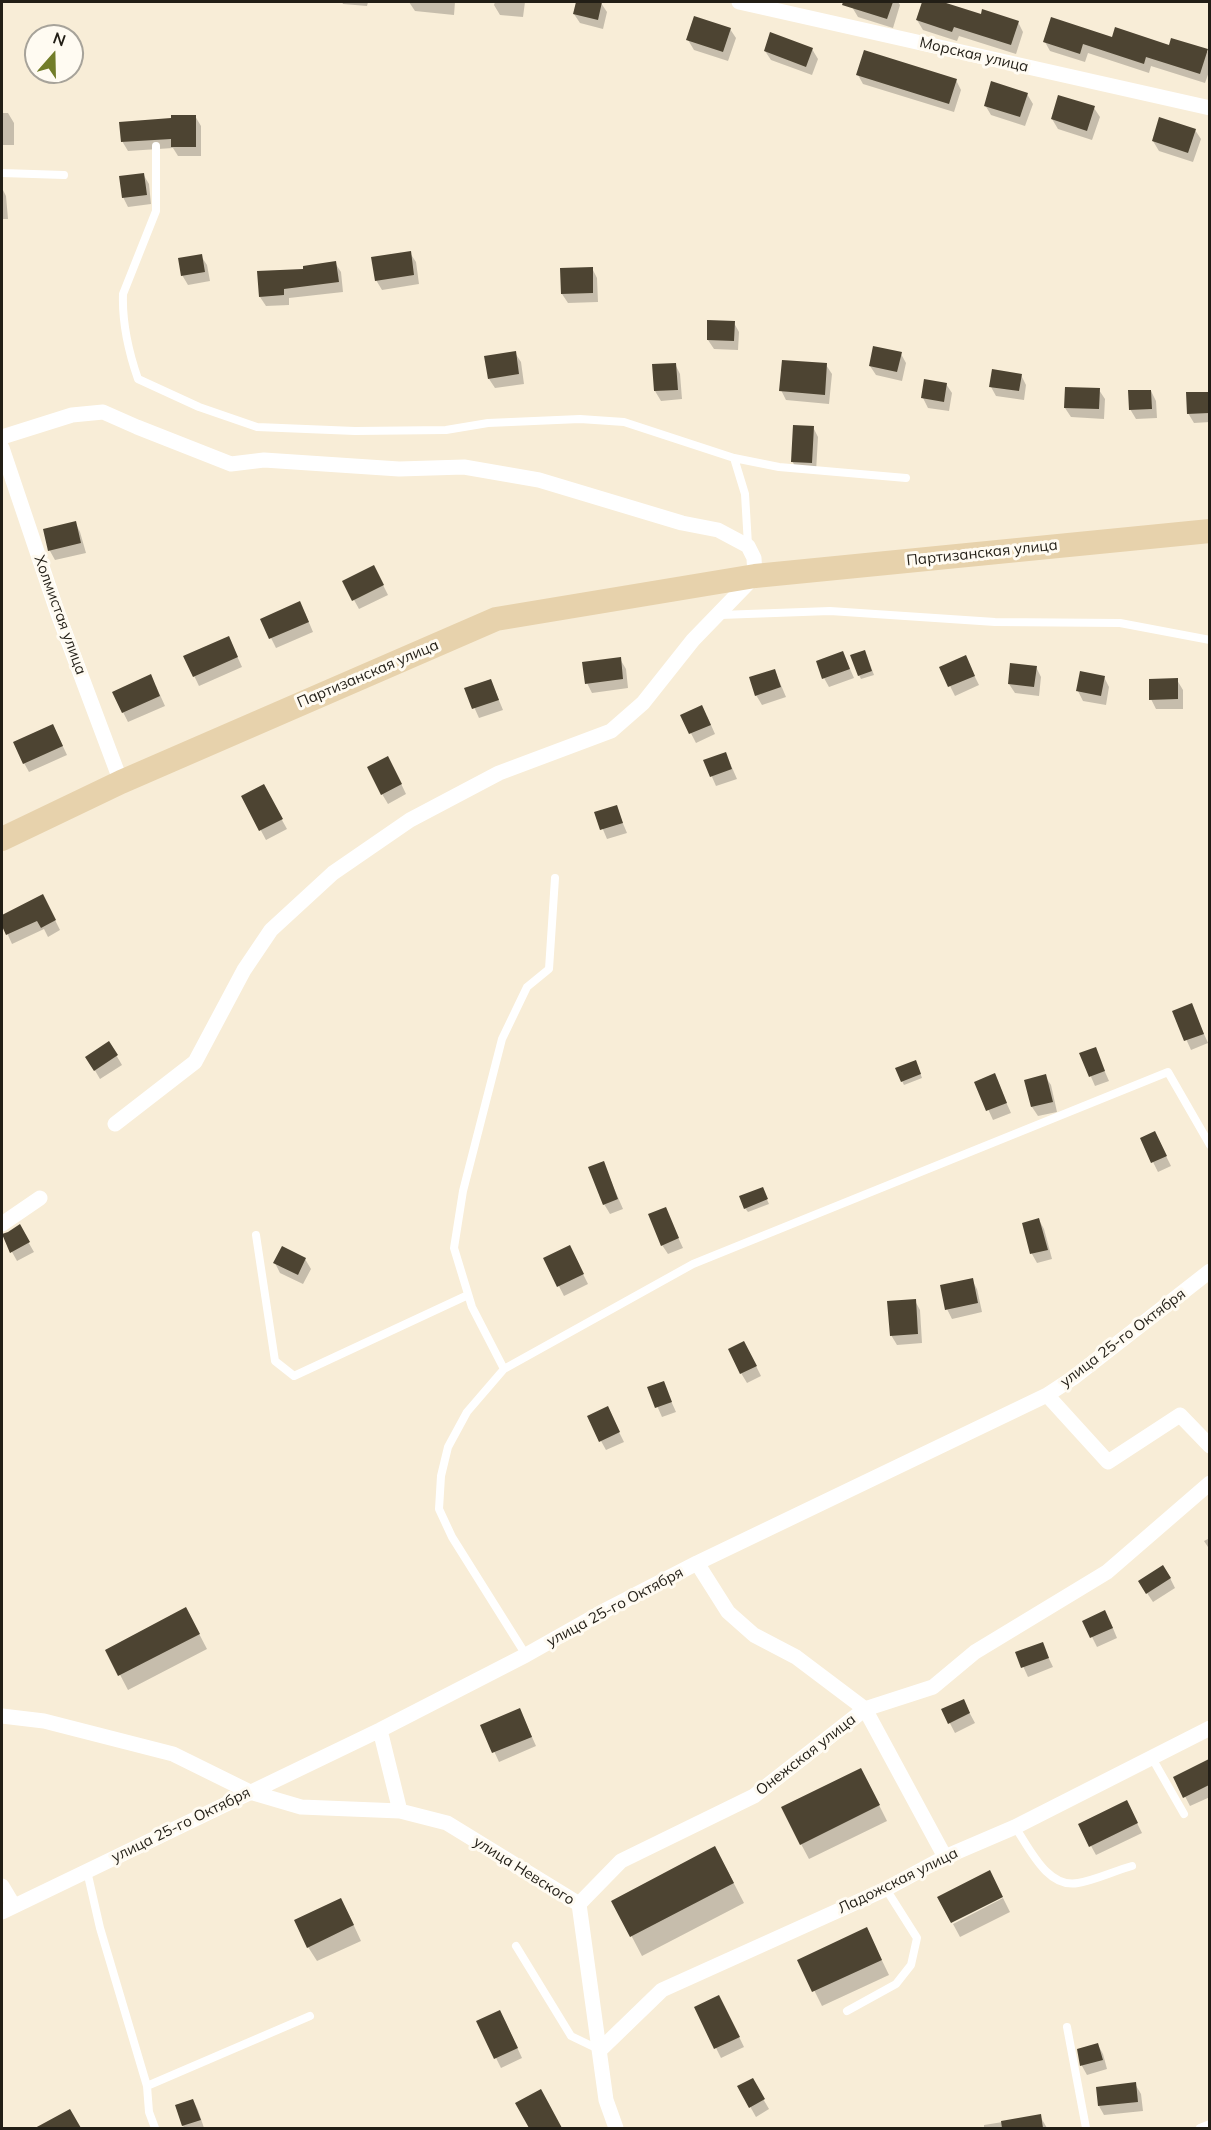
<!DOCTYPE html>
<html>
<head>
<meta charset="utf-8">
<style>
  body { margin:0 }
  #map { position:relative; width:1211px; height:2130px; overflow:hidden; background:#f8edd7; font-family:Mulish,sans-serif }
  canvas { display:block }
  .frame { position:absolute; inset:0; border:3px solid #221e16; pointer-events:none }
  .north { position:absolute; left:24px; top:24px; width:60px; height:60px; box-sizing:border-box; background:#fffbf2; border:2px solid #a7a39a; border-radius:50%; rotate:20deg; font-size:16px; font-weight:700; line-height:24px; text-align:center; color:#221e16 }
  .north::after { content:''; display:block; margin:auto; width:21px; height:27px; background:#727d29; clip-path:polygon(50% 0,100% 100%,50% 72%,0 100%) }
</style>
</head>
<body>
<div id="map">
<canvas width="1211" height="2130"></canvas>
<div class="frame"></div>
<div class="north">N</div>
</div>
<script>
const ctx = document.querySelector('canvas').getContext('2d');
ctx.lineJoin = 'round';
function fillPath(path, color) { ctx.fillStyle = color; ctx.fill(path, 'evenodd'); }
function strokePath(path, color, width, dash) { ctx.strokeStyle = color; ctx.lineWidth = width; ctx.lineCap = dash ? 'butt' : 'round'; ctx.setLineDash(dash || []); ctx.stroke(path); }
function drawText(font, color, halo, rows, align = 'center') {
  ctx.font = font + ' Mulish,sans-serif'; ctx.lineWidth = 6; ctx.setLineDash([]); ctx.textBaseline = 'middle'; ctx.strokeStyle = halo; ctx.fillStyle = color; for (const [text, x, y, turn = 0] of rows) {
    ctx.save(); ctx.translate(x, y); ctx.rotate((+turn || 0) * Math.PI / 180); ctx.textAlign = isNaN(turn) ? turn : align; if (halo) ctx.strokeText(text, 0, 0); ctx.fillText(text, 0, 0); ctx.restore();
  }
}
const shadow = new Path2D(`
  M 342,2 L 368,2 L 367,6 L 343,4 Z
  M 409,2 L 455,2 L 454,15 L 415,11 Z
  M 495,2 L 525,2 L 523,17 L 500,15 L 494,5 Z
  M 577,2 L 601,3 L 607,12 L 603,29 L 580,23 L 574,14 Z
  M 854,2 L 898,2 L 900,5 L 893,28 L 858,17 L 852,7 Z
  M 923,2 L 938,2 L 981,16 L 1018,22 L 1023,32 L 1016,54 L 959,36 L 957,41 L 923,30 L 917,20 Z
  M 730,29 L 736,38 L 728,61 L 694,50 L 688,40 Z
  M 1113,39 L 1207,51 L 1210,55 L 1210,69 L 1205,83 L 1151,66 L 1149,73 L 1088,53 L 1085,62 L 1050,51 L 1045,42 Z
  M 812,49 L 818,59 L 812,75 L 771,60 L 765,51 Z
  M 858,75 L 956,80 L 961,90 L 954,112 L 863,84 Z
  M 1027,94 L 1033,104 L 1025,126 L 991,115 L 985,105 Z
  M 1094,108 L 1100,117 L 1092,140 L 1058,129 L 1052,119 Z
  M 2,113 L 8,113 L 14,123 L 14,145 L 2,145 Z
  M 195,116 L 201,126 L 201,156 L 178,156 L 173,148 L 128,151 L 122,141 L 173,120 Z
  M 1195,130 L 1201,139 L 1193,162 L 1159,151 L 1153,141 Z
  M 143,174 L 149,184 L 151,204 L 128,207 L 123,197 Z
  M 2,188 L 6,196 L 8,219 L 2,219 Z
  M 410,253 L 416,262 L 419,284 L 382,290 L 376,280 Z
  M 201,256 L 207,265 L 210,281 L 188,285 L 182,275 Z
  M 335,263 L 341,272 L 343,292 L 289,298 L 289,305 L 266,306 L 260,297 L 305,270 Z
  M 592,268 L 597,278 L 598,302 L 568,303 L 562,294 Z
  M 734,323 L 739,332 L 738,350 L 714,349 L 708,340 Z
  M 515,353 L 521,362 L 524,384 L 495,388 L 489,379 Z
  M 901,354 L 906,363 L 902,381 L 876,375 L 870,366 Z
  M 675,364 L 680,374 L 682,399 L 661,401 L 655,391 L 653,366 Z
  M 826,365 L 832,374 L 829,404 L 786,400 L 781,390 Z
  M 1021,375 L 1026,385 L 1024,400 L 996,396 L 991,387 Z
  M 946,384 L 952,393 L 949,411 L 928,408 L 923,398 Z
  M 1099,390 L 1105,399 L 1104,419 L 1071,417 L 1065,408 Z
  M 1151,391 L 1156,401 L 1157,418 L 1136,419 L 1130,409 Z
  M 1210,393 L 1210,422 L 1194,423 L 1188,413 L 1188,394 Z
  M 813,427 L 818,437 L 816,472 L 798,471 L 792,461 Z
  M 75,522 L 80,532 L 86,553 L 55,560 L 50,551 L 45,530 Z
  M 379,577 L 388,595 L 359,609 L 354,600 Z
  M 305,613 L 313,632 L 276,648 L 262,620 Z
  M 233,647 L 242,667 L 199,686 L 185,657 Z
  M 843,653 L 854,678 L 829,687 L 824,678 Z
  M 867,656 L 874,675 L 861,679 L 859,675 Z
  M 620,659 L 626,669 L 628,688 L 592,693 L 587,683 Z
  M 970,667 L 979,685 L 955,696 L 941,668 Z
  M 1036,667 L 1041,677 L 1039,696 L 1015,693 L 1009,684 Z
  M 775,671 L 786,697 L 762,705 L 756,695 Z
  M 1104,677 L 1109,687 L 1106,705 L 1083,701 L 1078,691 Z
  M 1177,680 L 1183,690 L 1183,709 L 1156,709 L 1151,699 Z
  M 491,681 L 503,710 L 479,718 L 466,689 Z
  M 156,686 L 165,706 L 128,722 L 123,712 Z
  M 682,716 L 707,716 L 715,734 L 696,743 Z
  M 58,736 L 67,755 L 29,772 L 24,763 Z
  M 726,754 L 737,779 L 716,786 L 705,761 Z
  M 393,767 L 406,794 L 388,804 L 382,794 Z
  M 263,786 L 287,829 L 266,840 L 243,797 Z
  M 616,807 L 627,833 L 607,839 L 596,813 Z
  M 43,896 L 60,930 L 48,937 L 44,929 L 12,944 L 2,922 L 2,916 Z
  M 1191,1005 L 1208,1043 L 1191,1050 L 1174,1012 Z
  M 109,1043 L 122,1065 L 100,1079 L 87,1057 Z
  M 1095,1049 L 1109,1081 L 1095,1086 L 1081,1054 Z
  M 918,1066 L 922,1078 L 904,1085 L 902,1081 Z
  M 994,1075 L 1011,1113 L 993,1120 L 976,1083 Z
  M 1045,1076 L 1051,1085 L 1057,1112 L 1038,1116 L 1032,1107 L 1026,1081 Z
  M 1159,1142 L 1171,1166 L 1158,1172 L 1153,1162 Z
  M 603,1163 L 623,1209 L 610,1214 L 604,1204 Z
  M 764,1193 L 769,1204 L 748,1212 L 745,1208 Z
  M 665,1209 L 683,1248 L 668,1254 L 662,1245 Z
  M 1039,1220 L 1044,1229 L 1052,1259 L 1037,1263 L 1032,1254 L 1024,1224 Z
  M 19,1226 L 34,1252 L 17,1261 L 2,1234 L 8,1234 Z
  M 574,1256 L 588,1284 L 564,1296 L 545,1259 Z
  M 305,1259 L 311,1269 L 303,1284 L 280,1273 L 275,1263 Z
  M 972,1280 L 977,1289 L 982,1312 L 952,1319 L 947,1309 Z
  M 915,1301 L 920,1310 L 922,1343 L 897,1345 L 891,1335 Z
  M 749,1352 L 761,1376 L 747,1383 L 741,1373 Z
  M 663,1383 L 676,1412 L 662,1417 L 649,1388 Z
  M 612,1418 L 624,1442 L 606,1450 L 601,1441 Z
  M 1210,1538 L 1210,1550 L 1204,1541 Z
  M 1170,1578 L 1175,1588 L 1153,1602 L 1145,1590 Z
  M 1084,1621 L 1110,1621 L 1117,1638 L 1097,1647 Z
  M 194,1624 L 207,1649 L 128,1690 L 107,1650 Z
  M 1042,1644 L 1053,1667 L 1028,1677 L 1017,1653 Z
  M 943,1710 L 968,1710 L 975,1723 L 955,1733 Z
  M 524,1719 L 536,1746 L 499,1762 L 482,1725 Z
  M 1210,1761 L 1210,1797 L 1190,1806 L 1175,1777 Z
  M 869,1785 L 887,1821 L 809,1859 L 801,1844 Z
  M 1131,1811 L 1142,1833 L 1096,1855 L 1091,1846 Z
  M 726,1868 L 744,1903 L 642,1956 L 613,1901 Z
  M 1003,1898 L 1010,1912 L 960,1937 L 953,1924 Z
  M 349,1915 L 361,1941 L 317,1961 L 308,1947 Z
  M 874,1944 L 889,1975 L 822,2006 L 799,1960 Z
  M 724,2006 L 744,2047 L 721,2058 L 696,2008 Z
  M 505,2021 L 522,2058 L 501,2068 L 478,2022 Z
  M 1098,2045 L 1103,2054 L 1107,2069 L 1087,2075 L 1082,2066 L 1079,2050 Z
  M 752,2080 L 769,2109 L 756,2117 L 739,2087 Z
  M 1135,2084 L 1141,2094 L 1143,2111 L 1104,2115 L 1099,2106 Z
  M 193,2100 L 198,2110 L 204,2128 L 185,2128 L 183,2126 L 177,2106 Z
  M 70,2111 L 80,2128 L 38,2128 Z
  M 1040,2116 L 1047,2128 L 984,2128 L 984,2125 Z`);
const building = new Path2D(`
  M 576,2 L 602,2 L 598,20 L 573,14 Z
  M 843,2 L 893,2 L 887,19 L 842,5 Z
  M 922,2 L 943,2 L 981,14 L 982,9 L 1019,21 L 1011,45 L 954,27 L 952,32 L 916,20 Z
  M 694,16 L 731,28 L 723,52 L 686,40 Z
  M 1051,17 L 1112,37 L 1115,27 L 1169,45 L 1171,38 L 1208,49 L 1200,74 L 1146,57 L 1144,64 L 1083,44 L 1080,54 L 1043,42 Z
  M 770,32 L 813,48 L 806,67 L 764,51 Z
  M 864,50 L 957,79 L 949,104 L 856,75 Z
  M 991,81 L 1028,93 L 1020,117 L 984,106 Z
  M 1058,95 L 1095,106 L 1087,131 L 1051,119 Z
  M 171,115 L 196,115 L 196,147 L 171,147 L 171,139 L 121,142 L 119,122 L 171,118 Z
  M 1159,117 L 1196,129 L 1188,153 L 1152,141 Z
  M 144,173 L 147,195 L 122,198 L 119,176 Z
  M 411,251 L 414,275 L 375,281 L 371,257 Z
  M 202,254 L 205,272 L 181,276 L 178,258 Z
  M 336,261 L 339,282 L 284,289 L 284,295 L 259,297 L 257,271 L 303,269 L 303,266 Z
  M 593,267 L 593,293 L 561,294 L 560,268 Z
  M 707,320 L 735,321 L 734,341 L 707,340 Z
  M 873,346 L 902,352 L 897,372 L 869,366 Z
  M 516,351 L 519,374 L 488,379 L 484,356 Z
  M 782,360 L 827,363 L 825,395 L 779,391 Z
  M 676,363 L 678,390 L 654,391 L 652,364 Z
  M 992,369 L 1022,374 L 1019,391 L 989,387 Z
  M 924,379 L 947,383 L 944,402 L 921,398 Z
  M 1065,387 L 1100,388 L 1099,409 L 1064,408 Z
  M 1128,390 L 1151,390 L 1152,409 L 1129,410 Z
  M 1186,392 L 1209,392 L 1209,413 L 1187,414 Z
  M 793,425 L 814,426 L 812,463 L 791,462 Z
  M 76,521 L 81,543 L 48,551 L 43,529 Z
  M 374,565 L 384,585 L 352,601 L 342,581 Z
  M 300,601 L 309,622 L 269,639 L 260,619 Z
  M 229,636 L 238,657 L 193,677 L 183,656 Z
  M 865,650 L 872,671 L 858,676 L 850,655 Z
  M 843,651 L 850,669 L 822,679 L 816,661 Z
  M 966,655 L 975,676 L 948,687 L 939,667 Z
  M 621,657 L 623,679 L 585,684 L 582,662 Z
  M 1010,663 L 1037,666 L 1034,687 L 1008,684 Z
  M 775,669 L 781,687 L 755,696 L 749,677 Z
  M 1080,671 L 1105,676 L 1101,696 L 1076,691 Z
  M 151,674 L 160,696 L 122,713 L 112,692 Z
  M 1178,678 L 1178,699 L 1149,700 L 1149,679 Z
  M 491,679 L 499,700 L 472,709 L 464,688 Z
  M 702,705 L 711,725 L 689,734 L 680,715 Z
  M 53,724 L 63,746 L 23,764 L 13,742 Z
  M 726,752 L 732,769 L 710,777 L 703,760 Z
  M 388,756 L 402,784 L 381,795 L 367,767 Z
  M 264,784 L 283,819 L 259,831 L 241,796 Z
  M 617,805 L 623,823 L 600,830 L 594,812 Z
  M 43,894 L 56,920 L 41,928 L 37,921 L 6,935 L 2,926 L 2,915 Z
  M 1192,1003 L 1204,1034 L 1184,1041 L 1172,1011 Z
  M 109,1041 L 118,1055 L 94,1071 L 85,1057 Z
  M 1096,1047 L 1105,1071 L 1089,1077 L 1079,1053 Z
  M 916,1060 L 921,1074 L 901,1082 L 895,1068 Z
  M 995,1073 L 1007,1103 L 986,1111 L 974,1082 Z
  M 1046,1074 L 1053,1102 L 1031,1107 L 1024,1080 Z
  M 1155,1131 L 1167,1156 L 1151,1163 L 1140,1138 Z
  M 604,1161 L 618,1199 L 603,1205 L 588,1167 Z
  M 763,1187 L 768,1199 L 744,1209 L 739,1196 Z
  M 666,1207 L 679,1238 L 661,1246 L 648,1214 Z
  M 1039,1218 L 1048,1250 L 1030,1254 L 1022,1223 Z
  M 20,1224 L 30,1242 L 10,1253 L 2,1234 L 8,1232 Z
  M 570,1245 L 584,1274 L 557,1287 L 543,1258 Z
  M 282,1246 L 306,1258 L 298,1275 L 273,1263 Z
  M 973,1278 L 978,1303 L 945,1310 L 940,1285 Z
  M 916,1299 L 918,1334 L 890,1336 L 887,1301 Z
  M 744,1341 L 757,1366 L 740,1374 L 728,1349 Z
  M 664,1381 L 672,1402 L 655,1408 L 647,1387 Z
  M 608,1406 L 620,1432 L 599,1442 L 587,1416 Z
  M 1163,1565 L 1171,1578 L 1146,1594 L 1138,1581 Z
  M 186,1607 L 200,1634 L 118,1676 L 105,1650 Z
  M 1105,1610 L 1113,1628 L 1090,1638 L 1082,1621 Z
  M 1043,1642 L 1049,1658 L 1021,1668 L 1015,1652 Z
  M 964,1699 L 970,1713 L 948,1724 L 941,1709 Z
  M 520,1708 L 532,1737 L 492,1753 L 480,1725 Z
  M 1209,1759 L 1209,1785 L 1183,1798 L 1173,1777 Z
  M 861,1768 L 880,1805 L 800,1845 L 781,1807 Z
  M 1127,1800 L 1138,1823 L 1089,1847 L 1078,1824 Z
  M 715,1846 L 734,1883 L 630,1937 L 611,1901 Z
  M 990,1870 L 1003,1897 L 951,1923 L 937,1897 Z
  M 341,1898 L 354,1925 L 307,1948 L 294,1920 Z
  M 867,1927 L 882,1960 L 812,1992 L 797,1960 Z
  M 719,1995 L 740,2037 L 714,2049 L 694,2007 Z
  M 500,2010 L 518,2048 L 494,2059 L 476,2021 Z
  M 1098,2043 L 1103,2060 L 1080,2066 L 1077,2049 Z
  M 753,2078 L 765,2099 L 749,2108 L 737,2086 Z
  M 1136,2082 L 1138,2102 L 1098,2106 L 1096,2087 Z
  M 541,2089 L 562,2128 L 529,2128 L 515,2103 Z
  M 193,2099 L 201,2120 L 182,2126 L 175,2105 Z
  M 70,2109 L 81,2128 L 35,2128 Z
  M 1041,2114 L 1043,2128 L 1002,2128 L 1001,2121 Z`);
const lane = new Path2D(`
  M 156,146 L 156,211 L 123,294 C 122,323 129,353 138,379 L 199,407 L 257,427 L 355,431 L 446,430 L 488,423 L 580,419 L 624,422 L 734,458 L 779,467 L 906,478
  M 2,173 L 64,175
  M 734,458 L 745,494 L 748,545
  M 720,615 L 830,611 L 995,622 L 1120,623 L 1210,640
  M 256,1235 L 275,1361 L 294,1376 L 468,1295
  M 504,1369 L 693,1264 L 1168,1072 L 1210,1145
  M 526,1655 L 452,1537 L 439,1509 L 441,1476 L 448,1447 L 467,1412 L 504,1369 L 472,1307 L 454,1248 L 463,1191 L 502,1039 L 527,987 L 549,969 L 555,878
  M 1152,1758 L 1184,1814
  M 1015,1827 C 1029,1847 1047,1889 1078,1883 C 1096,1880 1114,1871 1132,1866
  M 87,1871 L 100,1928 L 147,2086 L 149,2112 L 155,2128
  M 516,1946 L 571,2036 L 598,2049
  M 847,2011 L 896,1984 L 911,1965 L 917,1938 L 886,1889
  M 1067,2027 L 1086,2128
  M 147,2086 L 310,2016
  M 1200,2128 L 1210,2124`);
const street = new Path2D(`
  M 739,2 L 1210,108
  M 2,437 L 72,415 L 103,412 L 137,427 L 231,464 L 264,460 L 399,469 L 464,467 L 539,480 L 682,523 L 718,530 L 748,546 L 754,558 L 755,576 L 693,640 L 643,703 L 611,731 L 499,773 L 410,820 L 333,873 L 271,930 L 244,970 L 195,1062 L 115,1124
  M 2,448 L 58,614 L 121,782
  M 2,1224 L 40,1198
  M 1047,1395 L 1108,1462 L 1180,1415 L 1210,1446
  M 697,1563 L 728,1612 L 754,1635 L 796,1657 L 865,1709 L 945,1857
  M 2,1716 L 44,1721 L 173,1754 L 250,1792 L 301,1807 L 400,1811 L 447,1823 L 579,1904 L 606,2100 L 616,2128
  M 380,1730 L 400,1811
  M 2,1886 L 14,1906
  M 579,1904 L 621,1861 L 754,1796 L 865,1709 L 933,1687 L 975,1652 L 1107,1572 L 1210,1483
  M 2,1912 L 380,1730 L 526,1655 L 604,1611 L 697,1563 L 1047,1395 L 1073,1378 L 1210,1271
  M 600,2050 L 662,1990 L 886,1889 L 945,1857 L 1015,1827 L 1210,1728`);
const primary = new Path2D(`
  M 2,839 L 121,782 L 496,619 L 755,576 L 1210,531`);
const streetNames = [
  ["Морская улица",974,55,13],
  ["Партизанская улица",982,553,-6],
  ["Холмистая улица",60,615,70],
  ["Партизанская улица",368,674,-23],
  ["улица 25-го Октября",1123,1338,-37],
  ["улица 25-го Октября",615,1607,-28],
  ["Онежская улица",806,1755,-38],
  ["улица 25-го Октября",181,1825,-26],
  ["улица Невского",524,1871,32],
  ["Ладожская улица",898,1881,-26]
];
fillPath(shadow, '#0003');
fillPath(building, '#4d4432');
strokePath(lane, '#fff', 8);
strokePath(street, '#fff', 15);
strokePath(primary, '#e7d2ac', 24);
drawText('15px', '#221e16', '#fffbf2', streetNames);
</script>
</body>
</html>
